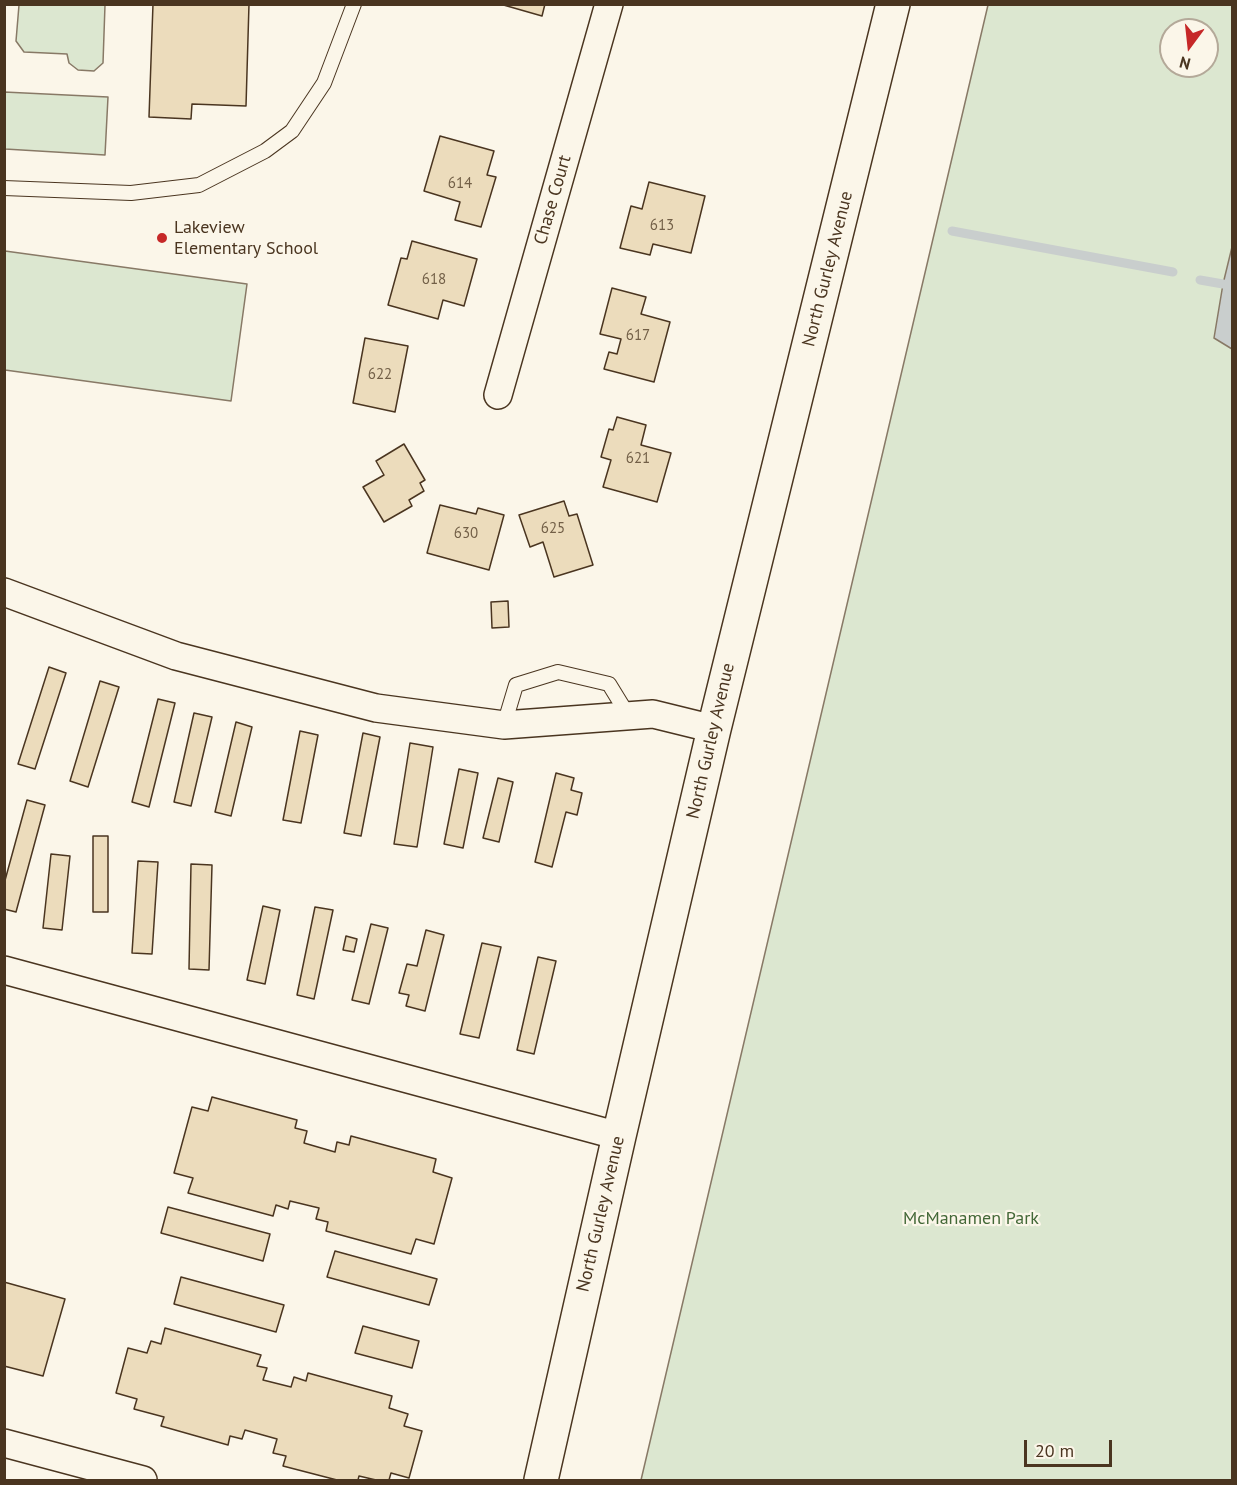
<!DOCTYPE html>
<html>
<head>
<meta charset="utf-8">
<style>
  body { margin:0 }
  #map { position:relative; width:1237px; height:1485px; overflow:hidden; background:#fbf6e9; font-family:"PT Sans",sans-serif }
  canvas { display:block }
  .frame { position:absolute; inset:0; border:6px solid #4a3520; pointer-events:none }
  .north { position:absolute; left:1159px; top:18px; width:60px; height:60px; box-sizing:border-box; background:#fbf6e9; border:2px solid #b4a999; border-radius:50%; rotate:195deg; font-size:16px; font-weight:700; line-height:24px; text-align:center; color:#4a3520 }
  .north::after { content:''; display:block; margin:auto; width:21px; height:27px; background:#c62828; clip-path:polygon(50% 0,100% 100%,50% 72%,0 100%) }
  .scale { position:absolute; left:1024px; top:1440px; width:88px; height:27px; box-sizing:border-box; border:3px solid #4a3520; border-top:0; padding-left:8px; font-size:18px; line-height:21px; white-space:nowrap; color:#4a3520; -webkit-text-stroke:4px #fbf6e9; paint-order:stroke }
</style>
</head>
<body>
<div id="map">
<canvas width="1237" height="1485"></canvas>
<div class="frame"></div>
<div class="north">N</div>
<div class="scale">20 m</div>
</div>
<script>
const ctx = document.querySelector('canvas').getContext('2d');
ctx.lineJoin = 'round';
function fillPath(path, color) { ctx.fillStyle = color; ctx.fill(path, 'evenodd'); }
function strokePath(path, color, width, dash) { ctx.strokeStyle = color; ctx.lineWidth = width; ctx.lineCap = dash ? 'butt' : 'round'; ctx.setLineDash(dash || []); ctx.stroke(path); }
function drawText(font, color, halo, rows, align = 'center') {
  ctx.font = font + ' "PT Sans",sans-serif'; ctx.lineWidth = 4.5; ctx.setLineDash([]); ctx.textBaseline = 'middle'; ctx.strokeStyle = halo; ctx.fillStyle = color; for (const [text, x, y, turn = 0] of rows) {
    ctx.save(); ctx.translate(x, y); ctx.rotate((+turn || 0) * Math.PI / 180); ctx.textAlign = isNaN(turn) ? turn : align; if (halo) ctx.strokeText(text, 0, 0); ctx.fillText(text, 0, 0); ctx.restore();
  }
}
const green = new Path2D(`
  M 19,5 L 105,5 L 103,63 L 94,71 L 78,70 L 69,63 L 67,54 L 24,52 L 16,41 Z
  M 988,5 L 1232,5 L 1232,1480 L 641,1480 ZM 1171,30 L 1207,30 L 1207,66 L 1171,66 Z
  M 4,92 L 108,97 L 105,155 L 5,149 Z
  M 5,251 L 247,284 L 231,401 L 5,370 Z`);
const water = new Path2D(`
  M 1232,247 L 1232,349 L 1214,338 L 1223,284 Z`);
const stream = new Path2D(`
  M 952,231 L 1173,272
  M 1200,280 L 1223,284`);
const building = new Path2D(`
  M 153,4 L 249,4 L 246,106 L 192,104 L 191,119 L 149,117 Z
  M 500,4 L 545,4 L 542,16 Z
  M 440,136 L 494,151 L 487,175 L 496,177 L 481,227 L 455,220 L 460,202 L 424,191 Z
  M 649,182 L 705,196 L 691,253 L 653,244 L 650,255 L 620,248 L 631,206 L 642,209 Z
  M 412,241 L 477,259 L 464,306 L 443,300 L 438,319 L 388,305 L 401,258 L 407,259 Z
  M 612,288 L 646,297 L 641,314 L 670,322 L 654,382 L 604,369 L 609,352 L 617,354 L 621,339 L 600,334 Z
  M 365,338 L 408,346 L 395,412 L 353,403 Z
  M 617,417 L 646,425 L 641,445 L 671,453 L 657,502 L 603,487 L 611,460 L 601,457 L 609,429 L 613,430 Z
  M 404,444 L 425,480 L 420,483 L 424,491 L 409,500 L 412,506 L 384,522 L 363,487 L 384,475 L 376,461 Z
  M 564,501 L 569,516 L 577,514 L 593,565 L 554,577 L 543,542 L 530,547 L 519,515 Z
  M 440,505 L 476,514 L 478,508 L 504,515 L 489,570 L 427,553 Z
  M 508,601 L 509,627 L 492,628 L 491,602 Z
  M 49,667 L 66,673 L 35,769 L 18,764 Z
  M 100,681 L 119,687 L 88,787 L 70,781 Z
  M 158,699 L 175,703 L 149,807 L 132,802 Z
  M 194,713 L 212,717 L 191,806 L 174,802 Z
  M 236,722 L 252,727 L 231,816 L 215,812 Z
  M 300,731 L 318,735 L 301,823 L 283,820 Z
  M 363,733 L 380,737 L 361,836 L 344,833 Z
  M 410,743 L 433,747 L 417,847 L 394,844 Z
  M 459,769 L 478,773 L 463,848 L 444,844 Z
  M 556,773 L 574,778 L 571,790 L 582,793 L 577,815 L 566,812 L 552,867 L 535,862 Z
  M 498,778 L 513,782 L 499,842 L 483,838 Z
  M 27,800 L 45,805 L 16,912 L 4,909 L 4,884 Z
  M 93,836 L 108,836 L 108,912 L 93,912 Z
  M 51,854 L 70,856 L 62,930 L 43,928 Z
  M 138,861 L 158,862 L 152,954 L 132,953 Z
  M 191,864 L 212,865 L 209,970 L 189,969 Z
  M 263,906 L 280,910 L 265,984 L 247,980 Z
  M 315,907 L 333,910 L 314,999 L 297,995 Z
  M 371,924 L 388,928 L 369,1004 L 352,1000 Z
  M 426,930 L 444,935 L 425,1011 L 406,1006 L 409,995 L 399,993 L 407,964 L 417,966 Z
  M 346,936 L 357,939 L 354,952 L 343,950 Z
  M 482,943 L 501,947 L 479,1038 L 460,1034 Z
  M 538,957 L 556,961 L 534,1054 L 517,1050 Z
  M 212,1097 L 297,1120 L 295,1128 L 307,1131 L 304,1143 L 335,1152 L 337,1142 L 349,1145 L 351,1136 L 436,1159 L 433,1172 L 452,1178 L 434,1244 L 416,1239 L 411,1254 L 326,1231 L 328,1222 L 316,1219 L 319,1208 L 290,1201 L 288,1209 L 276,1205 L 273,1216 L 188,1193 L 193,1178 L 174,1173 L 192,1107 L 208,1111 Z
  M 168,1207 L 270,1234 L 263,1261 L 161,1233 Z
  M 335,1251 L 437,1279 L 429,1305 L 327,1277 Z
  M 181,1277 L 284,1305 L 276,1332 L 174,1304 Z
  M 4,1282 L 65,1299 L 43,1376 L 4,1366 Z
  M 363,1326 L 419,1341 L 412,1368 L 355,1353 Z
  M 165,1328 L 261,1355 L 257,1366 L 267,1368 L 263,1380 L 291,1387 L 294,1377 L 306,1381 L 308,1373 L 392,1396 L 389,1408 L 408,1414 L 404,1426 L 422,1431 L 409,1478 L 391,1473 L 389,1480 L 376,1480 L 359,1476 L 358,1480 L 337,1480 L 283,1466 L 286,1456 L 273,1453 L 277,1439 L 245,1430 L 242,1439 L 230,1436 L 228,1445 L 161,1426 L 164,1417 L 134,1409 L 137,1399 L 116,1393 L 128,1348 L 147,1353 L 151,1341 L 161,1344 Z`);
const lane = new Path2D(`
  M 4,188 L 131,193 L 199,185 L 265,151 L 292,131 L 324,83 L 354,4
  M 504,725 L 516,685 L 558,672 L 609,684 L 628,715`);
const street = new Path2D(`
  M 498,395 L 609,4
  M 4,592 L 176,656 L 376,708 L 504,725 L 653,714 L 714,729
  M 4,970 L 619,1136
  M 4,1443 L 143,1480`);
const secondary = new Path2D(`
  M 541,1480 L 619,1136 L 714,729 L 893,4`);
const markers = [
  [162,238,6,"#c62828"]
];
const numberNames = [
  ["614",460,184],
  ["613",662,226],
  ["618",434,280],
  ["617",638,336],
  ["622",380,375],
  ["621",638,459],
  ["625",553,529],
  ["630",466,534]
];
const streetNames = [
  ["Chase Court",553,200,-74],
  ["North Gurley Avenue",828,269,-76],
  ["North Gurley Avenue",711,741,-77],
  ["North Gurley Avenue",601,1214,-77]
];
const poiNames = [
  ["Lakeview",174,228],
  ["Elementary School",174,249]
];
const parkNames = [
  ["McManamen Park",971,1219]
];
fillPath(green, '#dce7d0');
strokePath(green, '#887966', 1.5);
fillPath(water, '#c9cecd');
strokePath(water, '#887966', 1.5);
strokePath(stream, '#c9cecd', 9);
fillPath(building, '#ecdcbc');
strokePath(building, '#4a3520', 1.5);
strokePath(lane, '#4a3520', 16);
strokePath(street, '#4a3520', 30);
strokePath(secondary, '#4a3520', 36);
strokePath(lane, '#fbf6e9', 14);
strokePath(street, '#fbf6e9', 27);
strokePath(secondary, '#fbf6e9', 33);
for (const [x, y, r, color] of markers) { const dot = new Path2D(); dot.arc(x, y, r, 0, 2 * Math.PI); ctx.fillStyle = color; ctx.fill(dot); strokePath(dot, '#fbf6e9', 2); }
drawText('15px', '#725f47', null, numberNames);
drawText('18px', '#4a3520', '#fbf6e9', streetNames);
drawText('18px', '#4a3520', '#fbf6e9', poiNames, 'left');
drawText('18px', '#436837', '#fbf6e9', parkNames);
</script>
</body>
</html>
